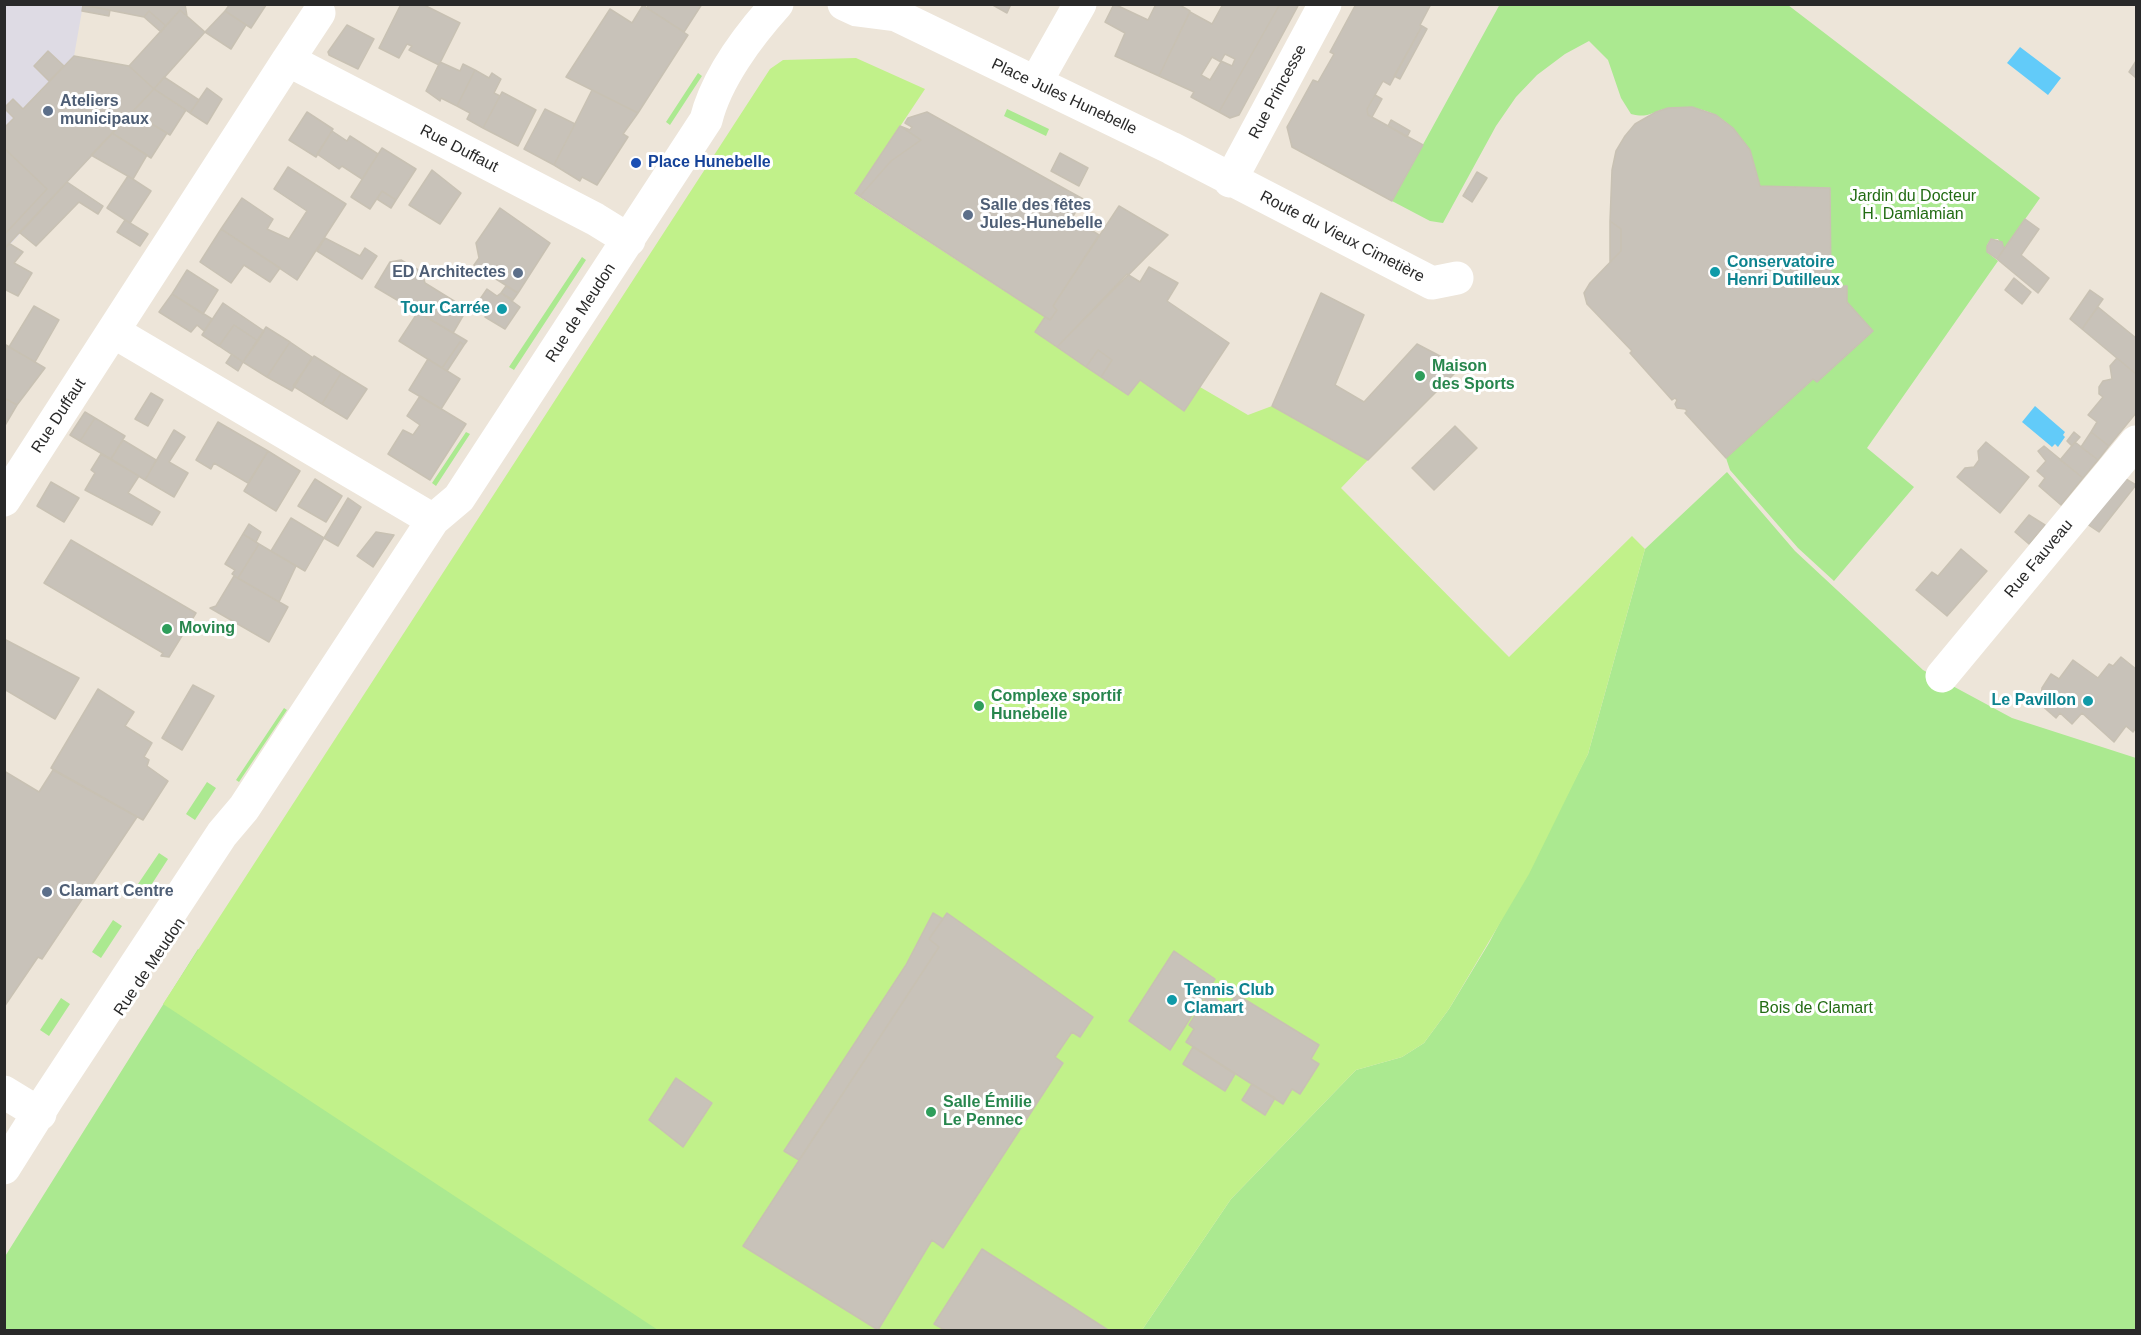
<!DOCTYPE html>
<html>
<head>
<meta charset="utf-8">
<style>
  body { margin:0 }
  #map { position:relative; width:2141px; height:1335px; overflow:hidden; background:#ede5d9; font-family:Arial,sans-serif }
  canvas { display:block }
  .frame { position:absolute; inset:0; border:6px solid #292929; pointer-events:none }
</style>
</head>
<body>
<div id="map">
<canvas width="2141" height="1335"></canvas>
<div class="frame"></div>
</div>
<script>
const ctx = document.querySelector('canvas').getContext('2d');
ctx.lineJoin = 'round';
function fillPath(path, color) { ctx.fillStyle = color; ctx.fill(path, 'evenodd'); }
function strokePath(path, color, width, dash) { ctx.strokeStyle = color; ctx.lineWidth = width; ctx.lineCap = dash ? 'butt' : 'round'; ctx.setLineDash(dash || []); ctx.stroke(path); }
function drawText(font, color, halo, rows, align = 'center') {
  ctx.font = font + ' Arial,sans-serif'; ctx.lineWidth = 6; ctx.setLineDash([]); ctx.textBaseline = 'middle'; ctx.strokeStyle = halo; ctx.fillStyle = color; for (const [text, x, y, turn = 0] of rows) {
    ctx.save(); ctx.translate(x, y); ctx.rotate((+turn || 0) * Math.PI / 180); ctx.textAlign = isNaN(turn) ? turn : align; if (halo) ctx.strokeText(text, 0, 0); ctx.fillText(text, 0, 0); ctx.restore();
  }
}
const industrial = new Path2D(`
  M 5,5 L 83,5 L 74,56 L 129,66 L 154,89 L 5,250 Z`);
const green = new Path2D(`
  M 1500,4 L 1788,5 L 2040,198 L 2004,249 L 1998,239 L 1991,239 L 1987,245 L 1987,252 L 1998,261 L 1867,448 L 1914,487 L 1834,581 L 1798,548 L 1730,470 L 1726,458 L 1813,379 L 1817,382 L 1872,331 L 1847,302 L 1846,286 L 1831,286 L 1830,188 L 1760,186 C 1749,140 1724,101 1671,108 C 1652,110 1652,119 1631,114 L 1621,98 L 1608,60 L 1589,41 L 1565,54 L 1537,75 L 1516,97 L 1496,126 L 1443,223 L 1430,221 L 1392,201 Z
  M 698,73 L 702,76 L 670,125 L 666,122 Z
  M 1007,109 L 1049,129 L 1046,136 L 1004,116 Z
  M 582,257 L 586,260 L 514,370 L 509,367 Z
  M 466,432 L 470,434 L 436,486 L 432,483 Z
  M 1727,472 L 1795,551 L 1923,670 L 2012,718 L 2136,758 L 2136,1330 L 1142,1330 L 1231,1199 L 1356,1070 L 1402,1057 L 1424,1043 L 1449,1009 L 1489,943 L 1588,754 L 1645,549 Z
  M 284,708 L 287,710 L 239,782 L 236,780 Z
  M 207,782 L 216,788 L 195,820 L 186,814 Z
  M 159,853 L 168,859 L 148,890 L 138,884 Z
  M 113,920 L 122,926 L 101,958 L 92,952 Z
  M 198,949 L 755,1330 L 5,1330 L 4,1258 Z
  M 61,998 L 70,1004 L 49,1036 L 40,1030 Z`);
const pitch = new Path2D(`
  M 856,58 L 925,89 L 855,194 L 1045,317 L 1035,332 L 1128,395 L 1140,380 L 1184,411 L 1200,387 L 1248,415 L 1272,406 L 1368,460 L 1341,488 L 1509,657 L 1632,536 L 1645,549 L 1588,754 L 1529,874 L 1449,1009 L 1424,1043 L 1402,1057 L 1356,1070 L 1231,1199 L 1142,1330 L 658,1330 L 163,1004 L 770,69 L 783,60 Z`);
const water = new Path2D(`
  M 2020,47 L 2061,78 L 2048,95 L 2007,63 Z
  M 2035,406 L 2065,432 L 2063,435 L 2065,437 L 2058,447 L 2055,444 L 2052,447 L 2022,422 Z`);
const building = new Path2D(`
  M 185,4 L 187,16 L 180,10 L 166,26 L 149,11 L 144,17 L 83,5 Z
  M 230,4 L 266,4 L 266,5 L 251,28 L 225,11 Z
  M 401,4 L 422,4 L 460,23 L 439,65 L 409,50 L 412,46 L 407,44 L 399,58 L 379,48 Z
  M 649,4 L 702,4 L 684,32 L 647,8 Z
  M 991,4 L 1011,4 L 1007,13 Z
  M 1114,4 L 1148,20 L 1156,4 L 1178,4 L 1190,11 L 1159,76 L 1115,56 L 1125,33 L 1105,22 Z
  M 1223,4 L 1280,4 L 1219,112 L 1191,97 L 1194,92 L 1159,76 L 1190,12 L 1212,24 ZM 1225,54 L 1235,59 L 1232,66 L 1221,61 ZM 1212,57 L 1221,62 L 1210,80 L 1201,75 Z
  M 1280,4 L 1299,4 L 1239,115 L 1230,118 L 1219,112 Z
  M 1356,4 L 1431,4 L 1420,25 L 1422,26 L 1390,85 L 1383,81 L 1367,109 L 1368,115 L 1423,145 L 1392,201 L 1292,147 L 1287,127 L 1313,80 L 1318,82 L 1334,54 L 1330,52 Z
  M 83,5 L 110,10 L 109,16 L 82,11 Z
  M 643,5 L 688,35 L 638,113 L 566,77 L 610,9 L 632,23 Z
  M 180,10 L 205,32 L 154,89 L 129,66 Z
  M 149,11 L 166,26 L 161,32 L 144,17 Z
  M 225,11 L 246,25 L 231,49 L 205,32 Z
  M 347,25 L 374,39 L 358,69 L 329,55 L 328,52 Z
  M 1422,26 L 1427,29 L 1400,79 L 1394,76 Z
  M 48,51 L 64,66 L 49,81 L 34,66 Z
  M 74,56 L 129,66 L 154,89 L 4,249 L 4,235 L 47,189 L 4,148 L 4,128 L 14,118 L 4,108 L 13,99 L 23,109 Z
  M 2136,61 L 2136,78 L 2129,72 Z
  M 440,62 L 460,71 L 463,64 L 475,70 L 457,106 L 441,98 L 440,101 L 426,91 Z
  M 475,70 L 489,78 L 492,73 L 501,79 L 494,93 L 500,96 L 483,128 L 467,119 L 470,113 L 457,106 Z
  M 164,77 L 199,100 L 190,113 L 154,89 Z
  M 207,88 L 222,99 L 207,124 L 190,113 Z
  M 154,89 L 186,110 L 170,135 L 132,112 Z
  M 592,90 L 638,113 L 623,134 L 628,137 L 597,185 L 582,177 L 580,181 L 554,165 Z
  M 502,92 L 536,110 L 518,146 L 483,128 Z
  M 1375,95 L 1382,99 L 1372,117 L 1368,115 L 1367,109 Z
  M 1692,107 L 1716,115 L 1733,128 L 1750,150 L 1760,186 L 1830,188 L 1831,286 L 1847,286 L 1847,302 L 1873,331 L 1817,382 L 1813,379 L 1726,458 L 1685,413 L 1687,411 L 1685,409 L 1677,408 L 1675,404 L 1677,400 L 1675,398 L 1672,400 L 1630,353 L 1632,351 L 1587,304 L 1584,293 L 1590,283 L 1621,251 L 1621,229 L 1610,221 L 1612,170 L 1616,151 L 1625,136 L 1635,124 L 1656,112 L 1668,108 Z
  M 545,109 L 575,124 L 554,165 L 524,149 Z
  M 132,112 L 167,133 L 151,158 L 112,133 Z
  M 307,112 L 333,129 L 316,157 L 289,140 Z
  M 927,112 L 1083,199 L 1072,218 L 1099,235 L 1053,306 L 1057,310 L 1050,320 L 855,193 L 861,195 L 891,161 L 921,140 L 900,126 L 910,130 L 912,127 L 905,123 L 908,118 Z
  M 1391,120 L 1410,131 L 1407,137 L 1388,126 Z
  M 900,126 L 921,140 L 891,161 L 861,195 L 856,192 Z
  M 332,131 L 347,141 L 350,136 L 378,154 L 362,179 L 342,166 L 339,169 L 317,154 Z
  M 112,133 L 147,155 L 133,179 L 91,155 Z
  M 4,148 L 47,189 L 4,235 Z
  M 382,148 L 416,169 L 396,200 L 382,191 L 370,209 L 351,197 Z
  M 1060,153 L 1088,168 L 1079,186 L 1051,171 Z
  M 288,167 L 346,204 L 297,280 L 221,229 L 242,198 L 273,219 L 267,229 L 289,239 L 307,211 L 274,189 Z
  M 432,170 L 461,193 L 440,224 L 409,205 Z
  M 1477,172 L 1487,178 L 1472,202 L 1463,196 Z
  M 128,176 L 151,191 L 130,223 L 107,208 Z
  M 67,182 L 103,206 L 98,214 L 79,202 L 36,246 L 20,233 Z
  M 382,191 L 396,200 L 391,208 L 377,199 Z
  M 1119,206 L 1168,235 L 1057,347 L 1035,332 L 1045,317 L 1050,320 L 1057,310 L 1053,306 Z
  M 500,208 L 550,243 L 518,293 L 474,265 L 479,258 L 476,243 Z
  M 2025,219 L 2039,229 L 2021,255 L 2049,278 L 2038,293 L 1997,259 Z
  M 125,220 L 148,234 L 140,246 L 117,232 Z
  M 1610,221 L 1621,229 L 1621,251 L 1610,262 Z
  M 221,229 L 280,268 L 270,282 L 244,265 L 231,283 L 200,262 Z
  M 325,238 L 360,256 L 365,248 L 377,256 L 362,279 L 317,251 Z
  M 1991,239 L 2002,242 L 2004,249 L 1997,259 L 1987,252 L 1987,246 Z
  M 10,244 L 23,252 L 14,263 L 32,273 L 18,296 L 4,289 L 4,249 Z
  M 401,260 L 422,272 L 412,275 L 403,270 Z
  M 401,260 L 403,270 L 412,275 L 422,272 L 425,283 L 467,309 L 453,333 L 375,287 L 390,262 Z
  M 1149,267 L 1178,283 L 1167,301 L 1229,343 L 1184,411 L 1140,380 L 1128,395 L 1101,377 L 1112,360 L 1098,350 L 1086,367 L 1057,347 L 1127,274 L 1140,282 Z
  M 187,270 L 218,290 L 203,314 L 172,294 Z
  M 2014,278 L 2031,292 L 2022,304 L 2005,290 Z
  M 506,286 L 518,293 L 513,300 L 501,293 Z
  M 487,289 L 497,296 L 501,293 L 520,307 L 505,329 L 485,317 L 488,310 L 476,305 Z
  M 2090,290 L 2103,299 L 2082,329 L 2070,319 Z
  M 1321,293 L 1364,315 L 1335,385 L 1364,402 L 1417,344 L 1461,367 L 1368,460 L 1272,406 Z
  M 172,294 L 212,319 L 204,331 L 197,325 L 191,332 L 159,312 Z
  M 223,303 L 264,331 L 258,341 L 234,325 L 219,346 L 202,335 Z
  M 34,306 L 59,320 L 35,362 L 9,347 Z
  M 2098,307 L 2136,338 L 2136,374 L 2082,329 Z
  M 418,312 L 467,341 L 464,345 L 460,342 L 442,368 L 399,341 Z
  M 234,325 L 258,341 L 243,362 L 219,346 Z
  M 266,327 L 290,342 L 267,377 L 243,362 Z
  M 290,342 L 312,357 L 292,391 L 267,377 Z
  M 460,342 L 464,345 L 447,371 L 442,368 Z
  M 6,345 L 45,368 L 17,405 L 4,398 Z
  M 1098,350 L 1112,360 L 1101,377 L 1086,367 Z
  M 232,354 L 243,362 L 238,371 L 226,363 Z
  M 314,356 L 341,373 L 322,404 L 293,386 Z
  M 2117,358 L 2136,374 L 2136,413 L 2109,446 L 2091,432 L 2097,422 L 2088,415 L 2103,397 L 2099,394 L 2099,387 L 2103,381 L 2112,379 L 2110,366 Z
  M 428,359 L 460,379 L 441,409 L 409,390 Z
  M 341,373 L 367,389 L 347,419 L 322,404 Z
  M 151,393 L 163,400 L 148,426 L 135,419 Z
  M 420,396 L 466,424 L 430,480 L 388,454 L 403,430 L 413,435 L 420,425 L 407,416 Z
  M 4,398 L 17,405 L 4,427 Z
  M 85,412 L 95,418 L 80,441 L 70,435 Z
  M 95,418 L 125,436 L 111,459 L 80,441 Z
  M 218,422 L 268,451 L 248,483 L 214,463 L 211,469 L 196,460 Z
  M 1455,426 L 1477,448 L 1434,490 L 1412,468 Z
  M 174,430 L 185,437 L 169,462 L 188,473 L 174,497 L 145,480 Z
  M 2074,432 L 2080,437 L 2072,446 L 2067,441 Z
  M 2091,432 L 2109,446 L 2098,460 L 2081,447 Z
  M 123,440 L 156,460 L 145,480 L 111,459 Z
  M 1986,442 L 2029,477 L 2000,513 L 1957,477 L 1965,468 L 1974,467 L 1979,460 L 1978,451 Z
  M 2075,442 L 2098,460 L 2083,478 L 2060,460 Z
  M 2044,446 L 2083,478 L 2061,505 L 2039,486 L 2045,478 L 2037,471 L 2046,461 L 2038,451 Z
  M 268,451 L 300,471 L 276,511 L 244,491 Z
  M 101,454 L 139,476 L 128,493 L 160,512 L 152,525 L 85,490 L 95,473 L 91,470 Z
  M 2121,476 L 2136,485 L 2099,532 L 2084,522 Z
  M 315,479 L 342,496 L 326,522 L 298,506 Z
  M 51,482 L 79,498 L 64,522 L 37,506 Z
  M 348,498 L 361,507 L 338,546 L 324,538 Z
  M 2029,515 L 2045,525 L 2029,544 L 2015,532 Z
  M 291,518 L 324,538 L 305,571 L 271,551 Z
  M 249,524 L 261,532 L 256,542 L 243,534 Z
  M 376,532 L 394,535 L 373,567 L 357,556 Z
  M 243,534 L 259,544 L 238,578 L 232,574 L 235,570 L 225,564 Z
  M 71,540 L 196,613 L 169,657 L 161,656 L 163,653 L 44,583 Z
  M 259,544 L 296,566 L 279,602 L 238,578 Z
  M 1961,549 L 1987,571 L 1947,616 L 1916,590 L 1932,572 L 1938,576 Z
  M 234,576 L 288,607 L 269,642 L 210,608 L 216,606 Z
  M 4,639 L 79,678 L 55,719 L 4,689 Z
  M 2121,657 L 2136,669 L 2136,727 L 2133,732 L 2126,726 L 2114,742 L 2082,713 L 2072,724 L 2060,713 L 2056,718 L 2040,704 L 2042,688 L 2051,674 L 2059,679 L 2073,660 L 2098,678 L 2109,664 L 2113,666 Z
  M 193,685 L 214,696 L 182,750 L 162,738 Z
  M 98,689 L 134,712 L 125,726 L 152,743 L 144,757 L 149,760 L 147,766 L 168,781 L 143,820 L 51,768 Z
  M 53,770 L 137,817 L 42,959 L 38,957 L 4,1007 L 4,771 L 39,792 Z
  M 933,913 L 943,919 L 929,939 L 939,947 L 799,1160 L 784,1151 L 906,965 Z
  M 947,913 L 1093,1017 L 1080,1037 L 1072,1032 L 1055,1057 L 1063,1063 L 943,1248 L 932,1240 L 878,1330 L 743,1246 L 939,947 L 929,939 Z
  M 1174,951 L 1215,979 L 1170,1050 L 1129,1021 Z
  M 1208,994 L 1228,1007 L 1236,994 L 1319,1045 L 1311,1059 L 1319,1064 L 1300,1094 L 1292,1089 L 1283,1104 L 1186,1042 L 1194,1029 L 1189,1025 Z
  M 1193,1047 L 1235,1074 L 1225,1091 L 1183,1064 Z
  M 676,1078 L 712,1103 L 683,1147 L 649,1120 Z
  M 1252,1084 L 1275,1098 L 1265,1115 L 1242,1100 Z
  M 982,1249 L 1108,1330 L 945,1330 L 934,1324 Z`);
const minor = new Path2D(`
  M 844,4 L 857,10 L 896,15 L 1171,148 L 1432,283 L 1457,278
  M 288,60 L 319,13
  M 1036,82 L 1080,4
  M 1230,181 L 1325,4
  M 114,332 L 433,520
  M 4,500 L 288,60 L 595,219 L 629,240
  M 1942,676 L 2136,442
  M 4,1092 L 40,1114
  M 4,1168 L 48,1098 L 222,834 L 244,808 L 433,520 L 459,498 L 706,120 C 716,79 749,35 777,4`);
const markers = [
  [48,111,6,"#5c6f8a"],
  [636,163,6,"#1a4fb4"],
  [968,215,6,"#5c6f8a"],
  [1715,272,6,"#0f9aa8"],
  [518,273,6,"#5c6f8a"],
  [502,309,6,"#0f9aa8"],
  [1420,376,6,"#2e9e5b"],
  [167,629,6,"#2e9e5b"],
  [2088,701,6,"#0f9aa8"],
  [979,706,6,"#2e9e5b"],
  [47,892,6,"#5c6f8a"],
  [1172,1000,6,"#0f9aa8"],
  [931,1112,6,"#2e9e5b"]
];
const streetNames = [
  ["Rue Princesse",1278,92,-62],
  ["Place Jules Hunebelle",1064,97,25],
  ["Rue Duffaut",459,149,27],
  ["Route du Vieux Cimetière",1342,237,27],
  ["Rue de Meudon",581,313,-57],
  ["Rue Duffaut",59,416,-57],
  ["Rue Fauveau",2039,559,-50],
  ["Rue de Meudon",150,967,-56]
];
const serviceNames = [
  ["Ateliers",60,102],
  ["municipaux",60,120],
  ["Salle des fêtes",980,206],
  ["Jules-Hunebelle",980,224],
  ["ED Architectes",506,273,"right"],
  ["Clamart Centre",59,892]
];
const transitNames = [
  ["Place Hunebelle",648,163]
];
const parkNames = [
  ["Jardin du Docteur",1913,197],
  ["H. Damlamian",1913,215],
  ["Bois de Clamart",1816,1009]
];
const cultureNames = [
  ["Conservatoire",1727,263],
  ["Henri Dutilleux",1727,281],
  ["Tour Carrée",490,309,"right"],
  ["Le Pavillon",2076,701,"right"],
  ["Tennis Club",1184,991],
  ["Clamart",1184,1009]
];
const leisureNames = [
  ["Maison",1432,367],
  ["des Sports",1432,385],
  ["Moving",179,629],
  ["Complexe sportif",991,697],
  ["Hunebelle",991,715],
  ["Salle Émilie",943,1103],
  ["Le Pennec",943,1121]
];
fillPath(industrial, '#dedbe4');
fillPath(green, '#abe990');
fillPath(pitch, '#c1f18a');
fillPath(water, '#62cbf9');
fillPath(building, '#c8c2b9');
strokePath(building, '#c8c1b3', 1.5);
strokePath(minor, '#fff', 33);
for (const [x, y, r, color] of markers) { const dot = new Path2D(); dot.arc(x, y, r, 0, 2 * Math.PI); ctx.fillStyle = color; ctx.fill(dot); strokePath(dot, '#fff', 2); }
drawText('16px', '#292929', '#fff', streetNames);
drawText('bold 16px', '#4e5e75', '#fff', serviceNames, 'left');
drawText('bold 16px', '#164399', '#fff', transitNames, 'left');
drawText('16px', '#226c13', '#fff', parkNames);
drawText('bold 16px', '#0d838f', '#fff', cultureNames, 'left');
drawText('bold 16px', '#27864d', '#fff', leisureNames, 'left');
</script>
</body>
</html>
